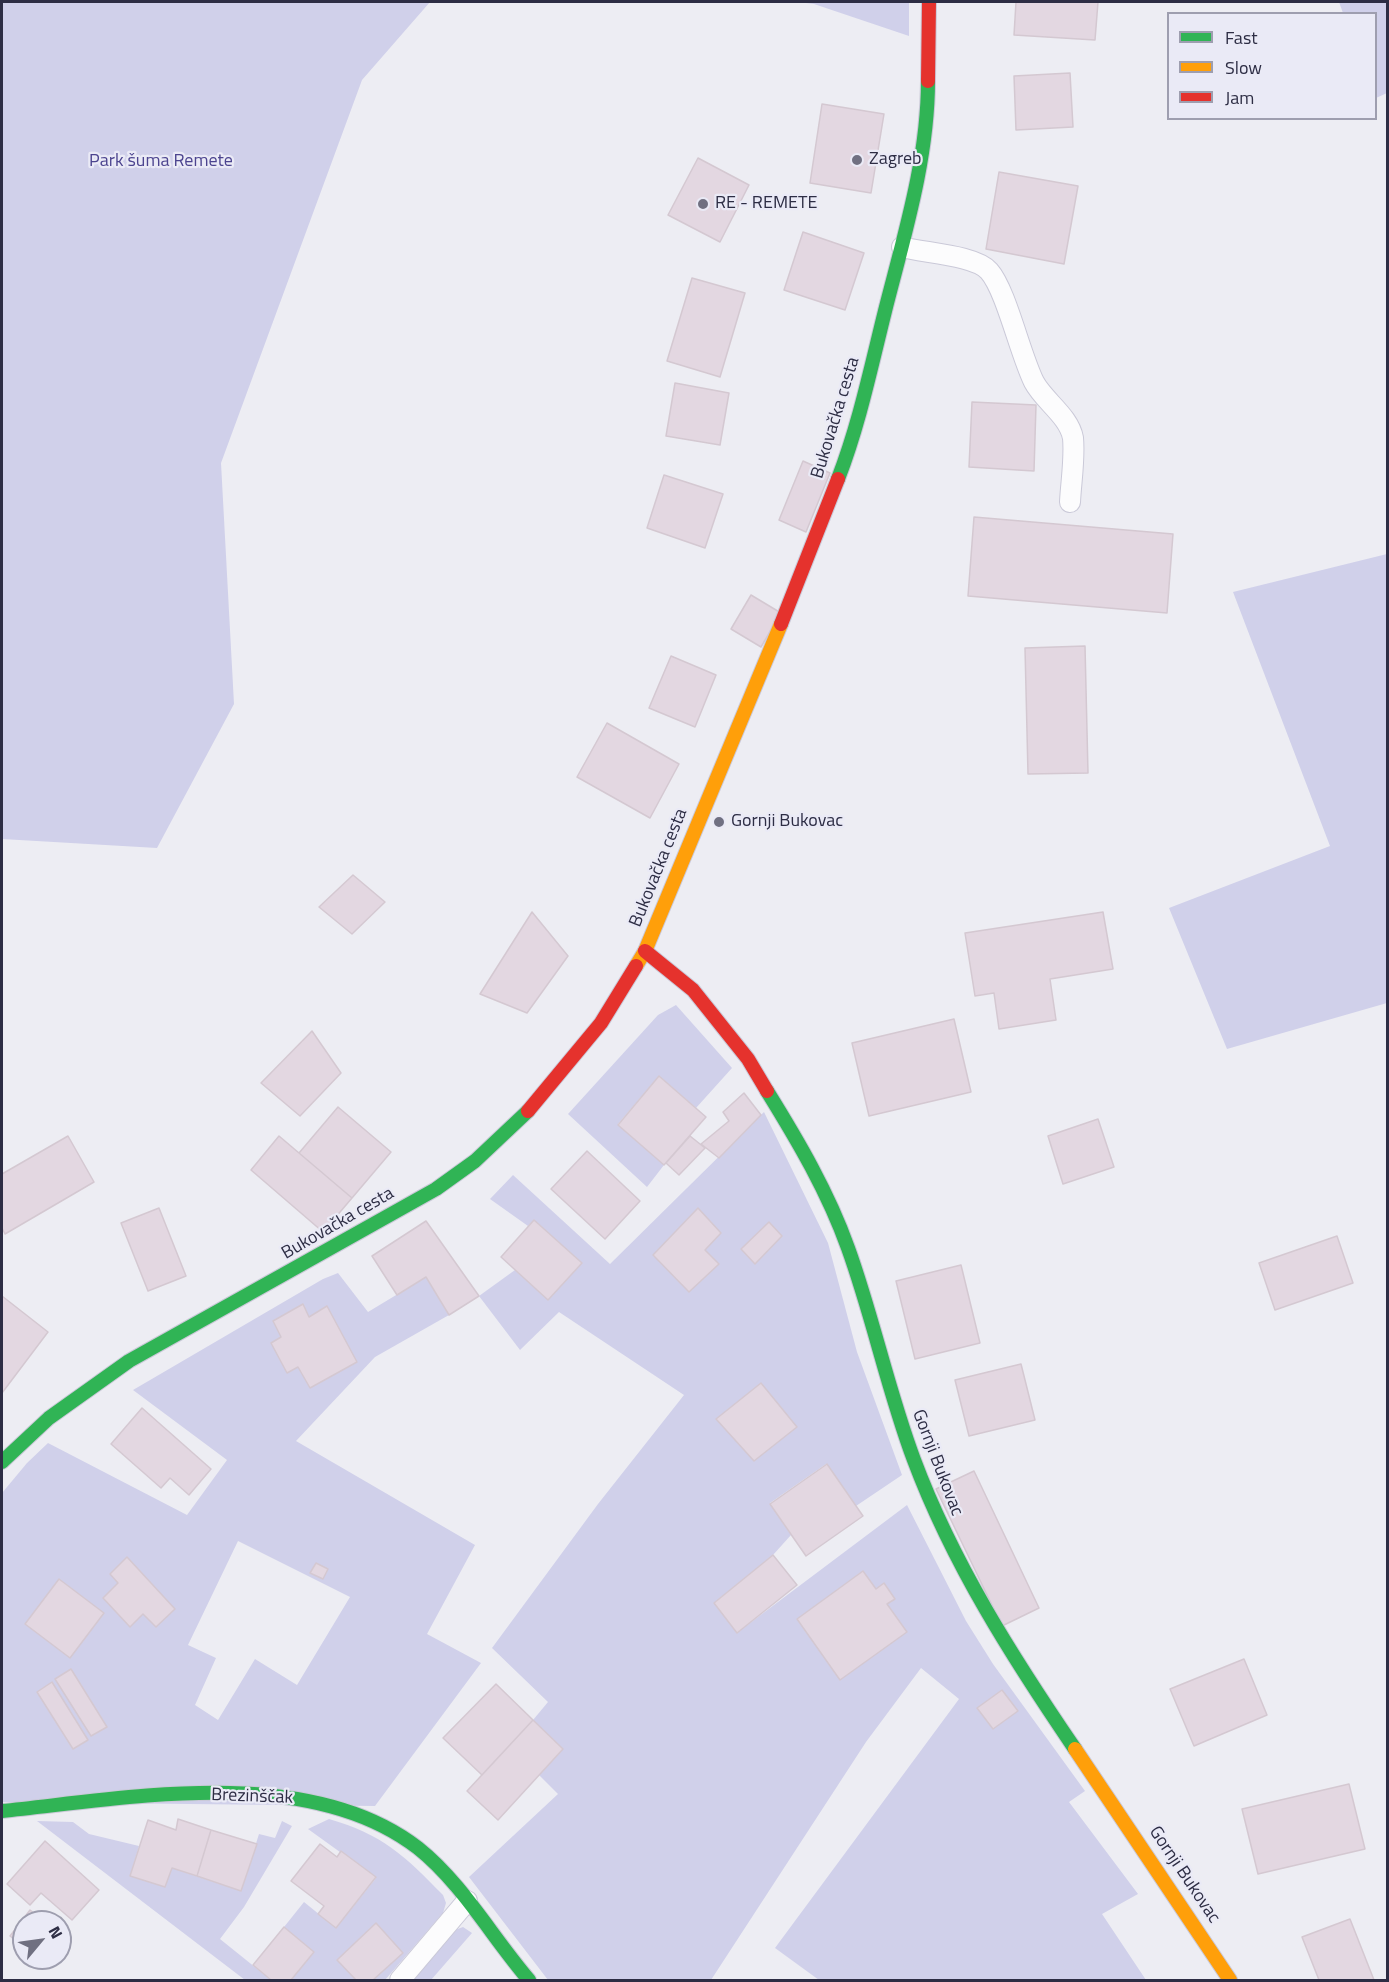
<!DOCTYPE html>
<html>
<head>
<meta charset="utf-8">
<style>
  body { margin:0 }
  #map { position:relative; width:1389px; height:1982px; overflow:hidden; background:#ededf3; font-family:"Titillium Web",sans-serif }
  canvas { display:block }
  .frame { position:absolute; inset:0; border:3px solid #2d2d44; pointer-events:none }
  .legend { position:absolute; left:1167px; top:12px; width:210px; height:108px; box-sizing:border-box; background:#eaeaf6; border:2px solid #9e9eaf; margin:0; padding:8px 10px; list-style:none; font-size:18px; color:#2d2d44 }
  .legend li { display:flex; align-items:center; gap:12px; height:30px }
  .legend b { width:30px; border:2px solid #9e9eaf }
  .north { position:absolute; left:12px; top:1910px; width:60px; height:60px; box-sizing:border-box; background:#eaeaf6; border:2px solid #9e9eaf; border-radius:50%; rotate:61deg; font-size:16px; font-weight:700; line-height:24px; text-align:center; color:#2d2d44 }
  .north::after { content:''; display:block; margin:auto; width:21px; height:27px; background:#707081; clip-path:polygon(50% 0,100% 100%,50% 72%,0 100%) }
</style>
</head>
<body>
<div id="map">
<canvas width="1389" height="1982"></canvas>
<div class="frame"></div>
<ul class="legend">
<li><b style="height:8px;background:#30b455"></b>Fast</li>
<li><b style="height:8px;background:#ff9f0a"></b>Slow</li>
<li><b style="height:8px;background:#e5322d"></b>Jam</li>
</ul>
<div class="north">N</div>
</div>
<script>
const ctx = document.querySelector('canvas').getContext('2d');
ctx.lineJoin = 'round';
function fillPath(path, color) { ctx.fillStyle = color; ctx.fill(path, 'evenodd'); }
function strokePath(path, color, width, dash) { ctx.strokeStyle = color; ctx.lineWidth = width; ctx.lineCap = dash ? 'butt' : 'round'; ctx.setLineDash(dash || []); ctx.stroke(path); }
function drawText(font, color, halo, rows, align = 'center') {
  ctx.font = font + ' "Titillium Web",sans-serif'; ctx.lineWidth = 4.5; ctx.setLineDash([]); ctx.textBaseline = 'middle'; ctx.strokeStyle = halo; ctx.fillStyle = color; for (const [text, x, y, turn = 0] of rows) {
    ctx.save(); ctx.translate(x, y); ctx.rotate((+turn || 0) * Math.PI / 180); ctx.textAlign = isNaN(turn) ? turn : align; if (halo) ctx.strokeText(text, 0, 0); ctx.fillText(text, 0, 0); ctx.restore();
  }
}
const green = new Path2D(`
  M 2,2 L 430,2 L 362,80 L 221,463 L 234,704 L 157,848 L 2,839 Z
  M 798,2 L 909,2 L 909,36 L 814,4 Z
  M 1339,2 L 1387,2 L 1387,93 L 1376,98 L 1376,14 L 1343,13 Z
  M 1387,554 L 1387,1003 L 1227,1049 L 1169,908 L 1330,846 L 1233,592 Z
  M 676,1005 L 732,1068 L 696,1108 L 659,1076 L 618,1124 L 664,1165 L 647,1187 L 568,1114 L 658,1015 Z
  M 764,1112 L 828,1243 L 857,1352 L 902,1475 L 856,1506 L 826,1464 L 770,1503 L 791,1535 L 773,1555 L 714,1603 L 738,1632 L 907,1505 L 966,1621 L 993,1664 L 1085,1791 L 1069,1802 L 1138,1894 L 1102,1914 L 1146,1980 L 819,1980 L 775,1948 L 959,1699 L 921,1668 L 866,1742 L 711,1980 L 548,1980 L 469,1877 L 558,1794 L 539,1775 L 563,1749 L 533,1720 L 548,1702 L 492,1648 L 598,1504 L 684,1395 L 559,1312 L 520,1350 L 479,1296 L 515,1270 L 548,1300 L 582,1263 L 534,1220 L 528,1226 L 490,1199 L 513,1175 L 610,1264 Z
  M 338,1273 L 368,1312 L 426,1277 L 449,1315 L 375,1357 L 296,1441 L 475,1545 L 427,1634 L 481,1663 L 375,1806 L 2,1802 L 2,1493 L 27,1463 L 48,1443 L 187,1515 L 227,1460 L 133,1390 L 323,1279 ZM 238,1541 L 350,1597 L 297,1685 L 255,1659 L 218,1720 L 195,1705 L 216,1658 L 188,1645 Z
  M 329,1819 C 382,1834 405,1856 443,1895 L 446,1903 L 443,1913 L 385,1980 L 291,1980 L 314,1952 L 284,1927 L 304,1902 L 336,1928 L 376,1878 L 308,1829 Z
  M 37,1821 L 73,1822 L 89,1834 L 139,1846 L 130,1876 L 165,1887 L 172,1868 L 241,1891 L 259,1834 L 275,1838 L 282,1821 L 292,1826 L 244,1907 L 220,1939 L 271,1980 L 245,1980 Z
  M 463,1927 L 472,1933 L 431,1980 L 412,1980 L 455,1930 Z`);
const building = new Path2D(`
  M 1016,2 L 1098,2 L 1095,40 L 1014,35 Z
  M 1070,73 L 1073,127 L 1016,130 L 1014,76 Z
  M 822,104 L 884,114 L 871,193 L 810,183 Z
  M 698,158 L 749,185 L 720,242 L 668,215 Z
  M 999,172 L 1078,186 L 1064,264 L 986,249 Z
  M 803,232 L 864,253 L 845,310 L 784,290 Z
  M 692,278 L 745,293 L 720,377 L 667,361 Z
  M 675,383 L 729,393 L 720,445 L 666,436 Z
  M 972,402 L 1036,405 L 1034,471 L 969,467 Z
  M 803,461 L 830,473 L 806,532 L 779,520 Z
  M 664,475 L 723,494 L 705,548 L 647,528 Z
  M 974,517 L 1173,534 L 1167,613 L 968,596 Z
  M 751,595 L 781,613 L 761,647 L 731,629 Z
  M 1085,646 L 1088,773 L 1028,774 L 1025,648 Z
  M 671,656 L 716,675 L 695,727 L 649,708 Z
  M 607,723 L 679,764 L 650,818 L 577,777 Z
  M 353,875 L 385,902 L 352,934 L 319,907 Z
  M 532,912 L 568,956 L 527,1013 L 480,994 Z
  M 1103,912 L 1113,969 L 1050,979 L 1056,1020 L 999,1029 L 994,993 L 975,996 L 965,933 Z
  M 954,1019 L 971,1092 L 869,1116 L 852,1043 Z
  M 312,1031 L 341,1073 L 300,1116 L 261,1083 Z
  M 659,1076 L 706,1117 L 664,1165 L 618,1125 Z
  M 744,1093 L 761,1115 L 719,1158 L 701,1144 L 729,1121 L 723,1112 Z
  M 338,1107 L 391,1152 L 352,1198 L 299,1153 Z
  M 1098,1119 L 1114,1167 L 1063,1184 L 1048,1136 Z
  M 68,1136 L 94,1182 L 5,1234 L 2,1228 L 2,1174 Z
  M 279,1136 L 352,1198 L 323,1232 L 251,1170 Z
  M 690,1136 L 705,1148 L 679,1175 L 666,1163 Z
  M 587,1151 L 640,1201 L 605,1239 L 551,1189 Z
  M 159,1208 L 186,1276 L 148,1291 L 121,1223 Z
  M 698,1208 L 721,1233 L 705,1250 L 719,1264 L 689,1292 L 653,1255 Z
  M 534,1220 L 582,1263 L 548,1300 L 501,1257 Z
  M 426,1221 L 479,1296 L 449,1315 L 426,1277 L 397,1295 L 372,1256 Z
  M 769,1222 L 782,1236 L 755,1264 L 741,1249 Z
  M 1337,1236 L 1353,1283 L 1275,1310 L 1259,1263 Z
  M 961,1265 L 980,1343 L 915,1359 L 896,1281 Z
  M 2,1296 L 48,1332 L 2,1393 Z
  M 303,1304 L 309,1317 L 327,1306 L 357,1362 L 310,1388 L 298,1367 L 287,1373 L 271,1343 L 281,1337 L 273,1321 Z
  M 1021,1364 L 1035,1420 L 969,1436 L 955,1380 Z
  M 761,1383 L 797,1427 L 754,1461 L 716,1419 Z
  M 142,1408 L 211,1469 L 189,1495 L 170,1478 L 161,1488 L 111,1444 Z
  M 827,1464 L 863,1516 L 806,1556 L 770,1504 Z
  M 974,1471 L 1039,1608 L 1002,1626 L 936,1489 Z
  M 773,1555 L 797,1585 L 737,1633 L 714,1603 Z
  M 127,1557 L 175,1609 L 156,1627 L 143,1614 L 130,1627 L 103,1598 L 118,1583 L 110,1574 Z
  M 316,1563 L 328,1569 L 323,1579 L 310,1573 Z
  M 863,1571 L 876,1589 L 884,1583 L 895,1599 L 887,1604 L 907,1632 L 840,1680 L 797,1619 Z
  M 59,1579 L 104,1613 L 70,1658 L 25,1624 Z
  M 1244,1659 L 1267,1715 L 1194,1746 L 1170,1689 Z
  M 71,1669 L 107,1727 L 91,1736 L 55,1679 Z
  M 52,1682 L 88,1740 L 73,1749 L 37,1692 Z
  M 496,1684 L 533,1720 L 482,1775 L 443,1738 Z
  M 1002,1690 L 1018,1711 L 993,1729 L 977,1708 Z
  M 533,1720 L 563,1749 L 498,1820 L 467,1791 Z
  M 1349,1784 L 1365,1849 L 1258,1874 L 1242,1809 Z
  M 178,1819 L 211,1830 L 197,1876 L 172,1868 L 165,1887 L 130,1876 L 148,1820 L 176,1830 Z
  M 211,1830 L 257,1844 L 241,1891 L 197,1876 Z
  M 45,1841 L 99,1890 L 72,1920 L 41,1893 L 30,1905 L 7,1884 Z
  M 320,1844 L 337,1857 L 341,1851 L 376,1877 L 336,1928 L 318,1914 L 324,1906 L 291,1881 Z
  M 30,1910 L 45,1922 L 24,1922 L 24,1947 L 10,1936 Z
  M 1350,1919 L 1374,1980 L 1319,1980 L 1302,1937 Z
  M 376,1923 L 403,1953 L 373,1980 L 356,1980 L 337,1960 Z
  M 284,1927 L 314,1952 L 291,1980 L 271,1980 L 253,1965 Z
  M 60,1934 L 68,1940 L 60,1949 Z
  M 38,1958 L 53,1958 L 48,1966 Z`);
const lane = new Path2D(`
  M 902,247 C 923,253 975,255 989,271 C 1006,290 1020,354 1034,382 C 1044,401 1069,416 1073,438 C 1075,458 1071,482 1070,502
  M 400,1980 L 467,1901`);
const fast = new Path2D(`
  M 838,479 C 859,425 871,367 885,311 C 904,236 928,159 928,81
  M 767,1091 C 798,1141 828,1192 848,1248 C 873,1317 888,1391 914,1460 C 953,1564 1013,1658 1075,1749
  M 2,1462 L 49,1418 L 129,1361 L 436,1189 L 475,1161 L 528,1111
  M 2,1811 C 130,1798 308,1763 418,1848 C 462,1883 492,1937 529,1980`);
const slow = new Path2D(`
  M 636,966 L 645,951 L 781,624
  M 1075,1749 L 1230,1980`);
const jam = new Path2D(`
  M 928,81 L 929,2
  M 781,624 L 838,479
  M 645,951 L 693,990 L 748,1059 L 767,1091
  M 528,1111 L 601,1023 L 636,966`);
const markers = [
  [857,160,6,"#707081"],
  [703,204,6,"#707081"],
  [719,822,6,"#707081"]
];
const poiNames = [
  ["Zagreb",869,160],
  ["RE - REMETE",715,204],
  ["Gornji Bukovac",731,822]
];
const parkNames = [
  ["Park šuma Remete",161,162]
];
const streetNames = [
  ["Bukovačka cesta",836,418,-73],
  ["Bukovačka cesta",659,868,-68],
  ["Bukovačka cesta",338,1224,-30],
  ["Gornji Bukovac",937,1463,69],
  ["Brezinščak",252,1797,2],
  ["Gornji Bukovac",1184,1875,56]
];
fillPath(green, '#d0d0ea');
fillPath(building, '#e3d7e1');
strokePath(building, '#d4c8d1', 1.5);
strokePath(lane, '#cac9d8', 22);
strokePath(fast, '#cac9d8', 16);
strokePath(slow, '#cac9d8', 16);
strokePath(jam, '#cac9d8', 16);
strokePath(lane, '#fcfcfd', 20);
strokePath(fast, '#30b455', 14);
strokePath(slow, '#ff9f0a', 14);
strokePath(jam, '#e5322d', 14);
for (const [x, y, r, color] of markers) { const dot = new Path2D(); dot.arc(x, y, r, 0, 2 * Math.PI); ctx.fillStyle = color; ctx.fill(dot); strokePath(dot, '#eaeaf6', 2); }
drawText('18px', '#2d2d44', '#eaeaf6', poiNames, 'left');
drawText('18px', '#4c448f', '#eaeaf6', parkNames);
drawText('18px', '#2d2d44', '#eaeaf6', streetNames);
</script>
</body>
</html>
